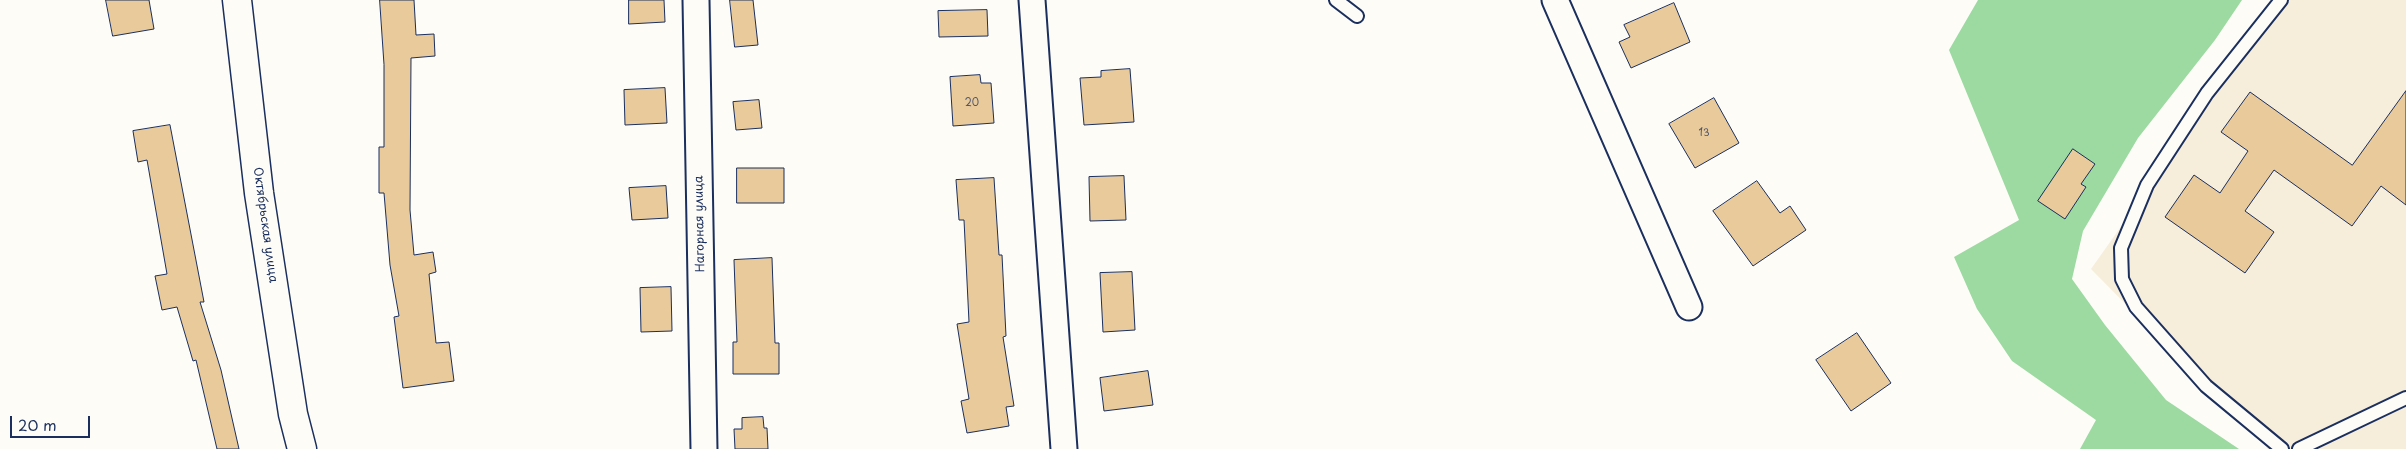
<!DOCTYPE html>
<html>
<head>
<meta charset="utf-8">
<style>
  body { margin:0 }
  #map { position:relative; width:2406px; height:449px; overflow:hidden; background:#fdfcf7; font-family:"Playpen Sans",sans-serif }
  canvas { display:block }
  .scale { position:absolute; left:10px; top:416px; width:80px; height:22px; box-sizing:border-box; border:2px solid #1b2f5e; border-top:0; padding-left:6px; font-size:15px; line-height:18px; white-space:nowrap; color:#1b2f5e; -webkit-text-stroke:4px #fdfcf7; paint-order:stroke }
</style>
</head>
<body>
<div id="map">
<canvas width="2406" height="449"></canvas>
<div class="scale">20 m</div>
</div>
<script>
const ctx = document.querySelector('canvas').getContext('2d');
ctx.lineJoin = 'round';
function fillPath(path, color) { ctx.fillStyle = color; ctx.fill(path, 'evenodd'); }
function strokePath(path, color, width, dash) { ctx.strokeStyle = color; ctx.lineWidth = width; ctx.lineCap = dash ? 'butt' : 'round'; ctx.setLineDash(dash || []); ctx.stroke(path); }
function drawText(font, color, halo, rows, align = 'center') {
  ctx.font = font + ' "Playpen Sans",sans-serif'; ctx.lineWidth = 4; ctx.setLineDash([]); ctx.textBaseline = 'middle'; ctx.strokeStyle = halo; ctx.fillStyle = color; for (const [text, x, y, turn = 0] of rows) {
    ctx.save(); ctx.translate(x, y); ctx.rotate((+turn || 0) * Math.PI / 180); ctx.textAlign = isNaN(turn) ? turn : align; if (halo) ctx.strokeText(text, 0, 0); ctx.fillText(text, 0, 0); ctx.restore();
  }
}
const built = new Path2D(`
  M 2281,0 L 2406,0 L 2406,449 L 2268,449 L 2091,269 Z`);
const green = new Path2D(`
  M 1978,0 L 2242,0 L 2215,40 L 2138,138 L 2083,231 L 2072,279 L 2105,325 L 2166,400 L 2239,449 L 2080,449 L 2096,420 L 2012,361 L 1977,309 L 1954,257 L 2019,220 L 1949,50 Z`);
const building = new Path2D(`
  M 106,0 L 149,0 L 154,29 L 113,36 Z
  M 380,0 L 414,0 L 416,35 L 434,34 L 435,56 L 411,58 L 410,210 L 414,255 L 433,252 L 436,272 L 429,274 L 436,343 L 449,342 L 454,381 L 403,388 L 394,317 L 399,316 L 390,265 L 384,193 L 379,193 L 379,147 L 384,147 L 384,65 Z
  M 629,0 L 664,0 L 665,22 L 629,24 Z
  M 730,0 L 753,0 L 758,45 L 735,47 Z
  M 1674,3 L 1690,42 L 1631,68 L 1619,42 L 1630,37 L 1624,25 Z
  M 987,10 L 988,36 L 939,37 L 938,11 Z
  M 1130,69 L 1134,122 L 1084,125 L 1080,78 L 1101,77 L 1101,71 Z
  M 980,75 L 981,83 L 991,83 L 994,123 L 953,126 L 950,77 Z
  M 665,88 L 667,123 L 625,125 L 624,90 Z
  M 2406,91 L 2406,205 L 2381,186 L 2352,226 L 2274,170 L 2245,211 L 2274,232 L 2245,273 L 2165,217 L 2194,175 L 2220,193 L 2248,151 L 2221,132 L 2250,92 L 2352,165 Z
  M 1714,98 L 1739,143 L 1695,168 L 1669,124 Z
  M 759,100 L 762,128 L 736,130 L 733,102 Z
  M 170,125 L 204,302 L 200,302 L 221,370 L 239,449 L 217,449 L 196,360 L 193,361 L 177,307 L 162,310 L 155,276 L 167,274 L 147,160 L 138,162 L 133,131 Z
  M 2073,149 L 2095,164 L 2081,184 L 2086,187 L 2065,219 L 2038,201 Z
  M 737,168 L 784,168 L 784,203 L 737,203 Z
  M 1124,176 L 1126,220 L 1090,221 L 1089,177 Z
  M 994,178 L 999,255 L 1002,255 L 1006,336 L 1003,337 L 1014,406 L 1006,407 L 1009,426 L 967,433 L 961,401 L 969,399 L 957,324 L 969,322 L 964,220 L 959,220 L 956,180 Z
  M 1757,181 L 1780,213 L 1790,206 L 1806,230 L 1753,266 L 1713,211 Z
  M 666,186 L 668,218 L 632,220 L 629,188 Z
  M 772,258 L 775,343 L 779,343 L 779,374 L 733,374 L 733,342 L 737,342 L 734,260 Z
  M 1132,272 L 1135,330 L 1103,332 L 1100,273 Z
  M 671,287 L 672,331 L 641,332 L 640,288 Z
  M 1857,333 L 1891,383 L 1851,411 L 1816,360 Z
  M 1148,371 L 1153,405 L 1104,411 L 1100,378 Z
  M 763,417 L 764,428 L 767,428 L 768,449 L 735,449 L 734,429 L 742,429 L 742,418 Z`);
const lane = new Path2D(`
  M 1336,0 L 1357,16
  M 2281,0 L 2207,93 L 2147,185 L 2121,248 L 2122,279 L 2136,307 L 2206,386 L 2282,449
  M 2299,449 L 2406,398`);
const street = new Path2D(`
  M 696,0 L 704,449
  M 1032,0 L 1064,449
  M 1555,0 L 1689,307`);
const secondary = new Path2D(`
  M 237,0 L 259,193 L 293,414 L 302,449`);
const numberNames = [
  ["20",972,103],
  ["13",1704,133]
];
const streetNames = [
  ["Нагорная улица",700,224,-91],
  ["Октябрьская улица",265,225,82]
];
fillPath(built, '#f7eddb');
fillPath(green, '#9cdaa2');
fillPath(building, '#e8ca9b');
strokePath(building, '#1b2f5e', 1);
strokePath(lane, '#1b2f5e', 16);
strokePath(street, '#1b2f5e', 29);
strokePath(secondary, '#1b2f5e', 31);
strokePath(lane, '#fdfcf7', 12);
strokePath(street, '#fdfcf7', 25);
strokePath(secondary, '#fdfcf7', 28);
drawText('10px', '#4e566d', null, numberNames);
drawText('12px', '#1b2f5e', '#fdfcf7', streetNames);
</script>
</body>
</html>
